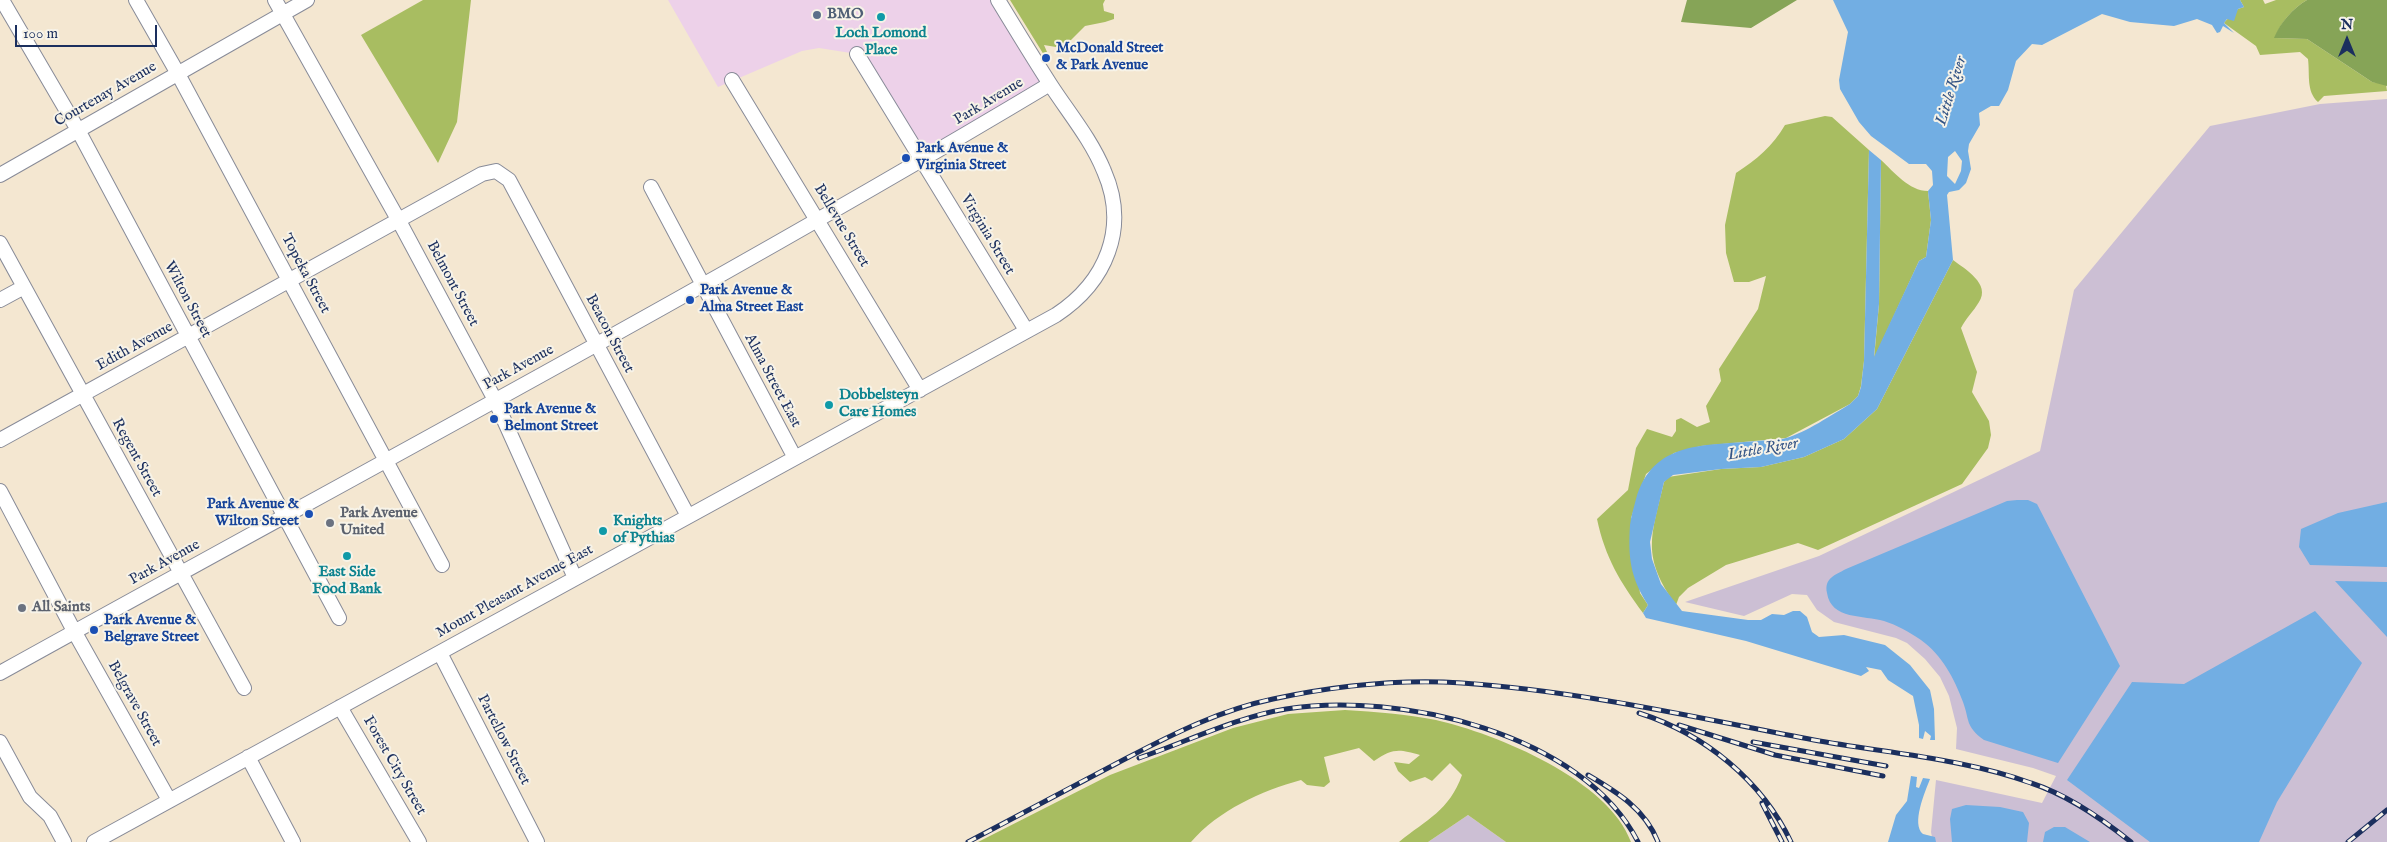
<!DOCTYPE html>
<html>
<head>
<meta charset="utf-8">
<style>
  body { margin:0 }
  #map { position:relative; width:2387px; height:842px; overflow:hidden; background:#f4e7d1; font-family:"IM FELL English",serif }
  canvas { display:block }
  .north { position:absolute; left:2322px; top:15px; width:50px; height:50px; -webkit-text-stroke:4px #f7f3e8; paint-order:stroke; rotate:0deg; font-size:14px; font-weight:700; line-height:20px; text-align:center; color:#1b2f5e }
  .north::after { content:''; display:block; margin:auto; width:18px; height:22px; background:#1b2f5e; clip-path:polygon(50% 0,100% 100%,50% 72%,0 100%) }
  .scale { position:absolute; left:15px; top:25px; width:142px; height:22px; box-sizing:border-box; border:2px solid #1b2f5e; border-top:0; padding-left:6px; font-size:15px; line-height:18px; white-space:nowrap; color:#1b2f5e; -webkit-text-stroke:4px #f7f3e8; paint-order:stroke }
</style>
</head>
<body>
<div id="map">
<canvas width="2387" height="842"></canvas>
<div class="north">N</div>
<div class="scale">100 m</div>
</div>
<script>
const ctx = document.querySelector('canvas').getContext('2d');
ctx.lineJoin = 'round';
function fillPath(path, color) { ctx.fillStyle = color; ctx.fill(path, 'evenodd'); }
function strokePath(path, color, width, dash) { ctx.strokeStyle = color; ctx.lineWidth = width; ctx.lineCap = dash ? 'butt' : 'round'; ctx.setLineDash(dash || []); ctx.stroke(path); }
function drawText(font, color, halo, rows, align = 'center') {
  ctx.font = font + ' "IM FELL English",serif'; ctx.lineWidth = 4; ctx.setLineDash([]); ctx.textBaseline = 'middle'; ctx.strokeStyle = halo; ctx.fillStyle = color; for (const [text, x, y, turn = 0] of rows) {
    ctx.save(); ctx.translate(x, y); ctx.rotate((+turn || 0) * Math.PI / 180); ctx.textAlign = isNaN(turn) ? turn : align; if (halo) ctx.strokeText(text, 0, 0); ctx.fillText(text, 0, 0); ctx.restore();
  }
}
const built = new Path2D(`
  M 668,0 L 998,0 L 1050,84 L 923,160 L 857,54 L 819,48 L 802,51 L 718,87 Z`);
const industrial = new Path2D(`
  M 2387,99 L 2387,842 L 1933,842 L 1931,832 L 1936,780 L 2042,803 L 2056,776 L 2033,768 L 1956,749 L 1957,728 L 1949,696 L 1940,677 L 1925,659 L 1907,643 L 1896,638 L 1834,622 L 1817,610 L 1807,595 L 1792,594 L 1744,616 L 1685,602 L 1819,556 L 2040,451 L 2074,290 L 2210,126 L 2320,104 Z
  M 1468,815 L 1506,842 L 1428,842 Z`);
const green = new Path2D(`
  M 423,0 L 471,0 L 457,122 L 438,163 L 361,35 Z
  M 1010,0 L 1105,0 L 1103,4 L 1104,11 L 1114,14 L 1114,19 L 1105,22 L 1085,26 L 1066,45 L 1056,47 L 1044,45 L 1047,52 L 1044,55 Z
  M 2240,0 L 2263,0 L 2265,4 L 2276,0 L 2268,0 L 2307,0 C 2293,8 2280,23 2275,38 L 2307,39 L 2372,82 L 2386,84 L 2387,91 L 2324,96 L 2318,102 C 2306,91 2310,75 2308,59 L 2300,52 L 2260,55 L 2256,46 L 2224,23 C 2228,17 2234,16 2238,9 L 2244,7 Z
  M 1825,116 L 1832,117 L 1869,150 L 1864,361 L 1861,386 L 1858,396 L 1850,404 L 1786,438 L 1701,446 L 1674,453 L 1646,474 L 1631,518 L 1640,593 L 1648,605 L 1643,613 C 1620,582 1605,557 1597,519 L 1628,490 L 1636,448 L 1647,429 L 1672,437 L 1676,431 L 1676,420 L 1681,418 L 1697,427 L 1710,422 L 1706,406 L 1721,381 L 1719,369 L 1758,309 L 1766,276 L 1749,282 L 1734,282 L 1726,253 L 1725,225 L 1736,173 C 1756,160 1773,146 1785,125 Z
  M 1881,160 C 1894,172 1909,191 1928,191 L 1931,220 L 1926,257 L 1919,261 L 1874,359 L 1879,304 Z
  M 1953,260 C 1965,269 1991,284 1979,302 C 1973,312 1966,318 1961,328 L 1977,372 L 1972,392 L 1989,421 L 1991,435 L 1988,448 L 1962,484 L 1818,550 L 1798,543 L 1726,565 L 1688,588 L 1679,597 L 1676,605 C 1641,556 1651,537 1664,482 L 1668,477 L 1721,469 L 1761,467 L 1804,457 L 1844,439 L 1877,409 Z
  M 1345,710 C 1376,712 1406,714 1436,720 C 1497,734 1609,780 1631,842 L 1506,842 L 1468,815 L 1428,842 L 1399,842 C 1427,819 1449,811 1462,775 L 1450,763 L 1432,781 L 1425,777 L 1410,782 L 1398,771 L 1394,762 L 1409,764 L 1420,755 C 1399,749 1393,748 1374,761 L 1359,748 L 1324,757 L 1330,782 L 1324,787 L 1307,785 L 1301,780 C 1261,791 1219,810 1191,842 L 978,842 L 1110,775 L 1233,728 L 1288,714 Z`);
const forest = new Path2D(`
  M 1687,0 L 1797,0 L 1751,28 L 1681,22 Z
  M 2307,0 L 2387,0 L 2387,86 L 2372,82 L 2360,74 L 2307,39 L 2274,38 C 2280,23 2293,8 2307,0 Z`);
const water = new Path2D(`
  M 1833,0 L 2240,0 L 2244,7 L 2238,9 L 2234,21 L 2227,19 L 2224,23 L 2234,33 L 2223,26 L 2220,32 L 2217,33 L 2212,25 L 2197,19 L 2174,26 L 2130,22 L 2102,14 L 2042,45 L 2032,44 L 2016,61 L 2008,90 L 1999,106 L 1991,106 L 1979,113 L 1980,125 L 1969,144 L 1968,151 L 1971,169 L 1966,183 L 1959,190 L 1949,192 L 1947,195 L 1953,260 L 1877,409 L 1844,439 L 1804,457 L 1761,467 L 1721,469 L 1673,475 L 1664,482 L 1650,542 L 1652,559 L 1661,584 L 1682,611 L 1748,620 L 1761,620 L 1772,614 L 1784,615 L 1793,611 L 1800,611 L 1807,617 L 1812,632 L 1819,637 L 1844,635 L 1885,645 L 1910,665 L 1930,690 L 1934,709 L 1935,740 L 1930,740 L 1931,736 L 1925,731 L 1923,739 L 1919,738 L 1919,725 L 1913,696 L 1888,680 L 1881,670 L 1866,667 L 1869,671 L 1861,676 L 1746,641 L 1646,618 L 1643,613 L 1648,605 C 1630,577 1628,557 1630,525 C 1631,516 1634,507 1636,499 C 1653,440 1705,446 1756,441 C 1765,440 1777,441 1786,438 C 1805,433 1833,414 1850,404 L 1858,396 L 1861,387 L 1864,361 L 1869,150 L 1881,160 L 1879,304 L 1874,357 L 1919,261 L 1926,257 L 1931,220 L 1928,191 L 1933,185 L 1932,171 L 1926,164 L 1909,164 L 1871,136 L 1859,122 L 1840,89 L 1839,80 L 1848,32 ZM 1955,151 L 1962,161 L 1961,171 L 1955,184 L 1947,176 L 1948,157 Z
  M 2017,500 L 2028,500 L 2037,504 L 2120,666 L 2058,763 L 1984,740 C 1965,726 1970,721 1963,702 C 1954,678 1942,655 1921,640 C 1909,632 1897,625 1884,621 C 1864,615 1831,620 1827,593 C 1824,578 1835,575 1846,569 L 2007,501 Z
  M 2387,502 L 2387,567 L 2310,565 L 2299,547 L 2301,529 L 2338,513 Z
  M 2335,581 L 2387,582 L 2387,637 Z
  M 2315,611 L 2362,663 L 2277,802 L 2259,842 L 2150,842 L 2067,780 L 2132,682 L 2184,684 Z
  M 1911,776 L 1917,777 L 1916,787 L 1919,788 L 1923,778 L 1930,779 C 1925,792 1911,824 1923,834 L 1935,837 L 1936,842 L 1888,842 L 1896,815 L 1907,801 Z
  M 1966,805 L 2000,807 L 2023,812 L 2029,823 L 2027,842 L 1952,842 L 1950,819 L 1952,809 Z
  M 2054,827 L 2065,827 L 2090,842 L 2043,842 L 2045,832 Z`);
const minor = new Path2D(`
  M 2,0 L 78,130 L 339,618
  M 136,0 L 177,72 L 442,565
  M 275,0 L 399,221 L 495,400 L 575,578
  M 857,54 L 1026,330
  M 732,80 L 920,390
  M 0,175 L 307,0
  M 651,187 L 795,458
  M 0,243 L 244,688
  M 0,300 L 24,287
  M 0,440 L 482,174 L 496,171 L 509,180 L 688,516
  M 0,491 L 74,631 L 169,800
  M 440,653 L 537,842
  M 0,673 C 351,478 706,290 1050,84
  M 340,707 L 419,842
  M 0,742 L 30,797 L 50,816 L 64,842
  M 248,757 L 293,842
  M 94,842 L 1056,315 C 1106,282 1129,228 1104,171 C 1091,139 1068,112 1050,84 C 1032,56 1015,28 998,0`);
const rail = new Path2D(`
  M 1639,713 C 1705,734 1762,781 1791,842
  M 1679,725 L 1775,755 L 1883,776
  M 1753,742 L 1886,766
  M 1139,758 C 1186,742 1237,717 1286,709 C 1398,691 1583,733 1638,842
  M 1588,775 C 1617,792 1645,809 1658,842
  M 1762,803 L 1782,842
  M 968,842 C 1020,815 1073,786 1125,759 C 1173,734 1220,710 1273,699 C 1334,686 1400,679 1462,683 C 1581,691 1698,718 1814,740 C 1886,753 1962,758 2031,783 C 2068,795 2101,818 2131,842
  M 2348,842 L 2387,810`);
const markers = [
  [817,15,5,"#5c6f8a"],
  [881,17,5,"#0f9aa8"],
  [1046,58,5,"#1a4fb4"],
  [906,158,5,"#1a4fb4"],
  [690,300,5,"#1a4fb4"],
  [829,405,5,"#0f9aa8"],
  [494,419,5,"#1a4fb4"],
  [309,514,5,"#1a4fb4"],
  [330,523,5,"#6b7280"],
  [603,531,5,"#0f9aa8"],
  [347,556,5,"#0f9aa8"],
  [22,608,5,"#6b7280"],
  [94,630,5,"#1a4fb4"]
];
const serviceNames = [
  ["BMO",827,15]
];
const cultureNames = [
  ["Loch Lomond",881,34],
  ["Place",881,51],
  ["Dobbelsteyn",839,396,"left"],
  ["Care Homes",839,413,"left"],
  ["Knights",613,522,"left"],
  ["of Pythias",613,539,"left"],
  ["East Side",347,573],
  ["Food Bank",347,590]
];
const transitNames = [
  ["McDonald Street",1056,49],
  ["& Park Avenue",1056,66],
  ["Park Avenue &",916,149],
  ["Virginia Street",916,166],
  ["Park Avenue &",700,291],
  ["Alma Street East",700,308],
  ["Park Avenue &",504,410],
  ["Belmont Street",504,427],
  ["Park Avenue &",299,505,"right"],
  ["Wilton Street",299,522,"right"],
  ["Park Avenue &",104,621],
  ["Belgrave Street",104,638]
];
const streetNames = [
  ["Courtenay Avenue",106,95,-30],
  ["Park Avenue",989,102,-31],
  ["Bellevue Street",841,226,59],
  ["Virginia Street",987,235,59],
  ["Topeka Street",305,274,62],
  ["Belmont Street",452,284,62],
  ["Wilton Street",187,300,62],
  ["Beacon Street",609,334,62],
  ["Edith Avenue",135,347,-29],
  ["Park Avenue",519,368,-29],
  ["Alma Street East",772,381,62],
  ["Regent Street",136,458,61],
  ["Park Avenue",165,563,-29],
  ["Mount Pleasant Avenue East",515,592,-29],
  ["Belgrave Street",134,704,61],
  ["Partellow Street",503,740,63],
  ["Forest City Street",394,766,60]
];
const worshipNames = [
  ["Park Avenue",340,514],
  ["United",340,531],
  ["All Saints",32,608]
];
const waterNames = [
  ["Little River",1952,91,-73],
  ["Little River",1763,450,-10]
];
fillPath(built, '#edd1e9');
fillPath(industrial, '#ccbfd4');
fillPath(green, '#a8bd61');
fillPath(forest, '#86a457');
fillPath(water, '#72aee3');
strokePath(minor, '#888b98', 16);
strokePath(minor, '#fff', 14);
strokePath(rail, '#1b2f5e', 5);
strokePath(rail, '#f7f3e8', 3, [9]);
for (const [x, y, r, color] of markers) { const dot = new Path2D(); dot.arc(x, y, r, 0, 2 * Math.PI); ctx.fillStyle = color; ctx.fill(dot); strokePath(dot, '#f7f3e8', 2); }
drawText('bold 15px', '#4e5e75', '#f7f3e8', serviceNames, 'left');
drawText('bold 15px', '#0d838f', '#f7f3e8', cultureNames);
drawText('bold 15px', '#164399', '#f7f3e8', transitNames, 'left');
drawText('15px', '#1b2f5e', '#f7f3e8', streetNames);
drawText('bold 15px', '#5b616d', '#f7f3e8', worshipNames, 'left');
drawText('italic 16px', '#355586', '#f7f3e8', waterNames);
</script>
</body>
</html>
